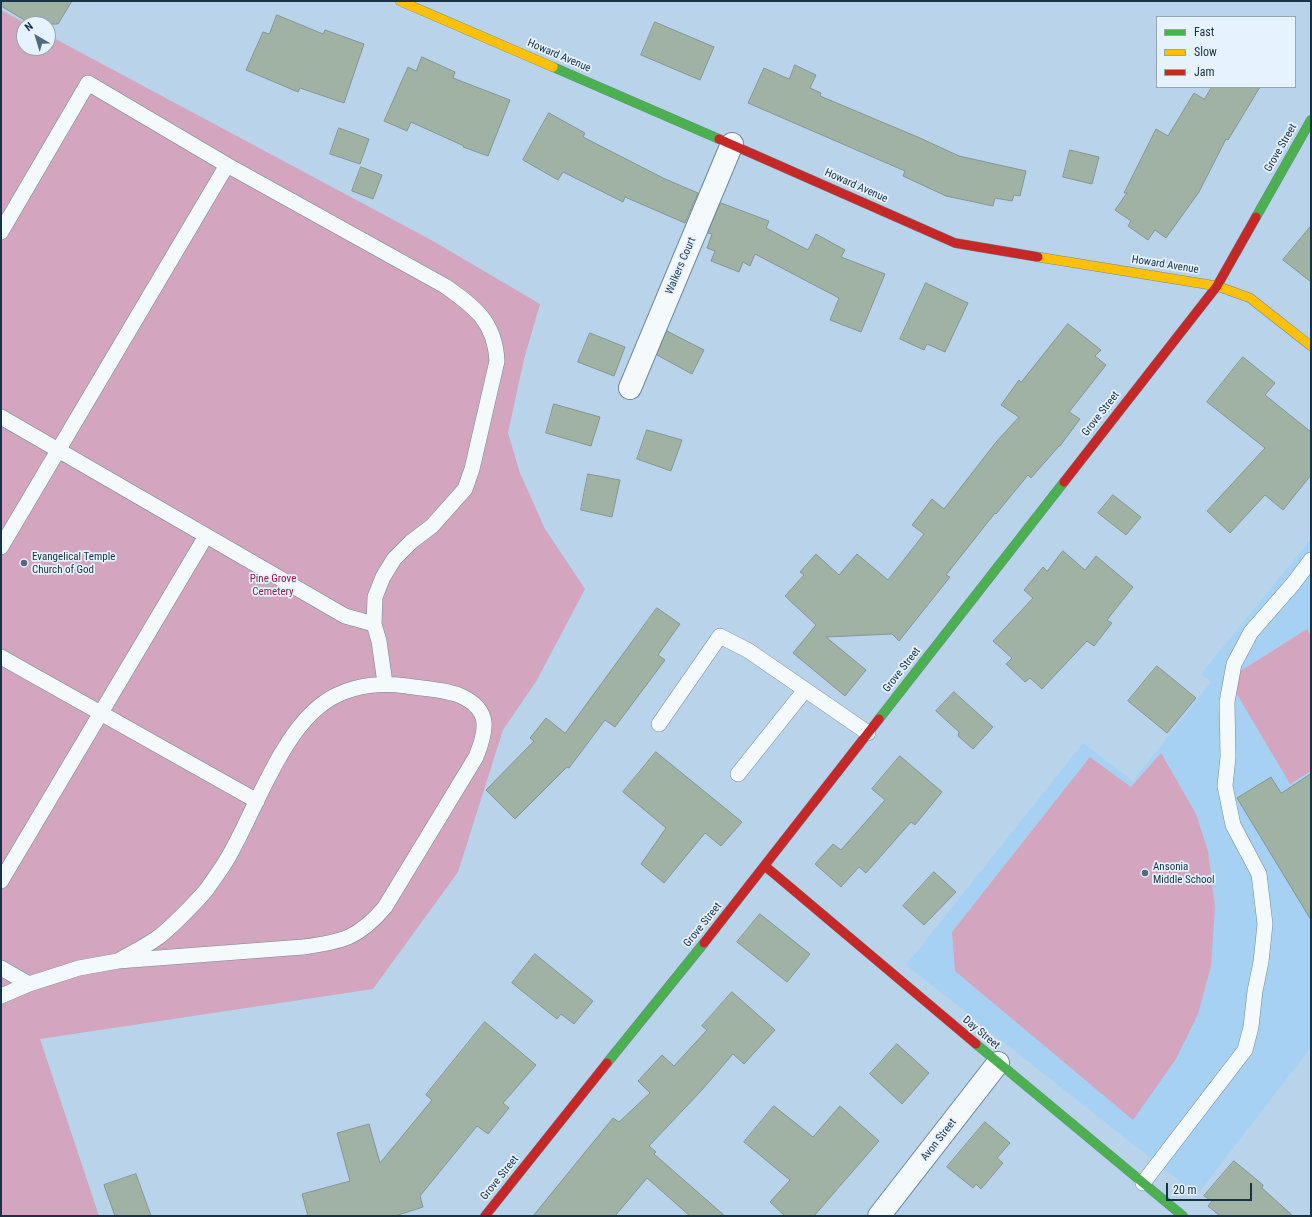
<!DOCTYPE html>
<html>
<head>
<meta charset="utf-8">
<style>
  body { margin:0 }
  #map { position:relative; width:1312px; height:1217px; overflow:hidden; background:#b9d4ea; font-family:"Roboto Condensed",sans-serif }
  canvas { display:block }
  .frame { position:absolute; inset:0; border:2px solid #183246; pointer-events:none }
  .legend { position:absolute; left:1156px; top:16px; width:140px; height:72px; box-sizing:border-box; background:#e6f2fd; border:1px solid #94a5b4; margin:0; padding:5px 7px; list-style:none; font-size:12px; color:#183246 }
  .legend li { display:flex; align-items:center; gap:8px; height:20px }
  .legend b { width:20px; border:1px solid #94a5b4 }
  .north { position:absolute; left:16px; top:16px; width:40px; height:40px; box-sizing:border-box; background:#e6f2fd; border:1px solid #94a5b4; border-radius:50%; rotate:322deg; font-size:11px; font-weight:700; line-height:16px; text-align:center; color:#183246 }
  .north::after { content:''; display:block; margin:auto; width:14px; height:18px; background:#506b7f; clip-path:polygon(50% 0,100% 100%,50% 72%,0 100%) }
  .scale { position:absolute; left:1166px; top:1183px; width:86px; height:18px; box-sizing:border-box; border:2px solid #183246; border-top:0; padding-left:5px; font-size:12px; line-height:14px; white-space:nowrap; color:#183246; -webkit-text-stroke:3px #e6f2fd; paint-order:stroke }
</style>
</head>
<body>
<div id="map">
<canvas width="1312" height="1217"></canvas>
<div class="frame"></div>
<ul class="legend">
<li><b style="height:5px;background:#4caf50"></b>Fast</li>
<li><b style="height:5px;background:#ffc107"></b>Slow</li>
<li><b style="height:5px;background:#c62828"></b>Jam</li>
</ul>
<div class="north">N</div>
<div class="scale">20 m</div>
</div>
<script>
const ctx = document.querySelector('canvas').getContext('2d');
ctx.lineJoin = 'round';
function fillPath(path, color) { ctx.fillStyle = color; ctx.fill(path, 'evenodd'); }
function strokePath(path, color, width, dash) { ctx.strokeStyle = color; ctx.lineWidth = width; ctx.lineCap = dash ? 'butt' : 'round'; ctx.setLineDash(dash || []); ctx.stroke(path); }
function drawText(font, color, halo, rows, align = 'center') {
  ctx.font = font + ' "Roboto Condensed",sans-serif'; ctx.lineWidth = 3.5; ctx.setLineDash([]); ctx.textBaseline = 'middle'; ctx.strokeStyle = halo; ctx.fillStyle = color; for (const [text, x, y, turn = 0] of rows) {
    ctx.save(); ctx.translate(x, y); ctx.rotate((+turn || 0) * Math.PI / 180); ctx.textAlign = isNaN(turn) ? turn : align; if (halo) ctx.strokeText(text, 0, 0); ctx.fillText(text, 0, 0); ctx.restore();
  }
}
const built = new Path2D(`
  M 1311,539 L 1311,1051 L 1309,1050 L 1197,1195 L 906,965 L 1083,743 L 1133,781 L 1211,682 L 1201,674 Z`);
const green = new Path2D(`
  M 1,10 L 27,24 L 24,24 L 24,48 L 48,48 L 48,35 L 433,241 L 540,304 L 524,359 L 508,433 L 520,473 L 545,529 L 585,589 L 537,680 L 503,730 L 458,872 L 373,989 L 40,1039 L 99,1216 L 1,1216 Z
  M 1307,629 L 1311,636 L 1311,771 L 1290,784 L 1228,679 Z
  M 1161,753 L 1196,814 L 1208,851 L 1215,907 L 1211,966 L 1198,1014 L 1176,1059 L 1133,1120 L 955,971 L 952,932 L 1090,757 L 1131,787 Z`);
const building = new Path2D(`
  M 1,1 L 72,1 L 58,24 L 31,24 L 1,6 Z
  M 277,15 L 323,34 L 325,30 L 364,44 L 344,103 L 300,88 L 298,92 L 246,70 L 263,32 L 269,34 Z
  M 655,22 L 714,47 L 700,80 L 641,55 Z
  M 422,57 L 455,72 L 453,78 L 510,100 L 488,156 L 463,147 L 464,146 L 411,122 L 407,131 L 384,121 L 408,67 L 416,71 Z
  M 795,65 L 816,75 L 810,88 L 821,93 L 820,96 L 920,138 L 959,156 L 1026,171 L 1020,196 L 1014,195 L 1012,201 L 995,198 L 993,206 L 946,196 L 903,176 L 905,171 L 748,103 L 764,68 L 789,79 Z
  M 1212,87 L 1260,87 L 1228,140 L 1226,139 L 1199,192 L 1166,238 L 1155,230 L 1148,240 L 1128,226 L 1131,221 L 1115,210 L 1127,193 L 1124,193 L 1156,129 L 1168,136 L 1194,93 L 1204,99 Z
  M 549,113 L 585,133 L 583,137 L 663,178 L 698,193 L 685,223 L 625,197 L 623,202 L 563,172 L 558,180 L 523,160 Z
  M 339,128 L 369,139 L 360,164 L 330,154 Z
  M 1070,150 L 1099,157 L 1092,184 L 1063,177 Z
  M 361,167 L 382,175 L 373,199 L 352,191 Z
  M 721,203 L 769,221 L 766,228 L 808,250 L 816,234 L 845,250 L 841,257 L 885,274 L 861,332 L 830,320 L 839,298 L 755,254 L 750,266 L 743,262 L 739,272 L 711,261 L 715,251 L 707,248 L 712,234 L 708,233 Z
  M 1311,226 L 1311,282 L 1283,260 Z
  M 926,283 L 968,303 L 945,352 L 927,344 L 924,350 L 900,339 Z
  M 1068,324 L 1101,350 L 1095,356 L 1106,365 L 1069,412 L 1080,419 L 1060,446 L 1059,446 L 1031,478 L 1028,475 L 996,514 L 995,513 L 946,575 L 950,577 L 899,641 L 892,634 L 826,637 L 866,670 L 845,696 L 793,653 L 816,625 L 785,596 L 804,575 L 800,572 L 816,554 L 839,575 L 857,554 L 888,580 L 924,534 L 912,525 L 932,499 L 944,509 L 997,441 L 1019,417 L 1001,405 L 1019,380 L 1021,382 Z
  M 667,331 L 704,350 L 692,374 L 657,355 Z
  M 590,333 L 625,347 L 614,376 L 578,362 Z
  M 1243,357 L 1275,383 L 1265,395 L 1311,432 L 1311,475 L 1283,510 L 1265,495 L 1230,533 L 1207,511 L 1265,448 L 1207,402 Z
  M 554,404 L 600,417 L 591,446 L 546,433 Z
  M 647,430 L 682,440 L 671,471 L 637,459 Z
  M 588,474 L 620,480 L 612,517 L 581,510 Z
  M 1113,495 L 1141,517 L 1126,535 L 1098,513 Z
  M 1063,551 L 1085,570 L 1096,556 L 1133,587 L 1107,620 L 1112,623 L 1094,646 L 1087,641 L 1042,689 L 1030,678 L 1025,682 L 1006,664 L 1012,658 L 993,641 L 1033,598 L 1024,590 L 1043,567 L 1047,571 Z
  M 657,608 L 680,624 L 658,655 L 665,660 L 615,727 L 605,720 L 569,768 L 567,767 L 515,819 L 486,790 L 534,741 L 530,738 L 546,718 L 565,733 Z
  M 1157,666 L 1196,698 L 1167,733 L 1128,701 Z
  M 954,692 L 993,727 L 973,749 L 958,736 L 959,732 L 936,711 Z
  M 656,752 L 742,822 L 721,846 L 705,833 L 664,883 L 641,864 L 666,828 L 623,792 Z
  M 900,756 L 942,792 L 915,825 L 911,822 L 866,873 L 859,867 L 841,887 L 815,864 L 833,844 L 841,850 L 885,800 L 872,789 Z
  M 1311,774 L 1311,920 L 1237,798 L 1271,777 L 1281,793 Z
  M 934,872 L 956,892 L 924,925 L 903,906 Z
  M 760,914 L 810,954 L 787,982 L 737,942 Z
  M 535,954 L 593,1001 L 574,1024 L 561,1014 L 557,1019 L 512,983 Z
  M 732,992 L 775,1030 L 744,1064 L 733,1054 L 701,1091 L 649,1146 L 656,1152 L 654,1154 L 725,1216 L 690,1216 L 647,1178 L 615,1216 L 533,1216 L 613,1118 L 619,1122 L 650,1093 L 638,1081 L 662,1055 L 674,1066 L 707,1030 L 702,1026 Z
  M 485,1022 L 536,1065 L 503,1103 L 509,1108 L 488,1134 L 477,1126 L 420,1196 L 423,1207 L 395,1216 L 308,1216 L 302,1194 L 350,1181 L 337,1133 L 369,1124 L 380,1163 L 432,1100 L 426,1095 Z
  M 897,1044 L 929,1073 L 902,1104 L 870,1074 Z
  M 774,1106 L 813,1137 L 840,1106 L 879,1141 L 814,1216 L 785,1216 L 770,1202 L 790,1180 L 744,1142 Z
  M 985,1122 L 1010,1143 L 997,1158 L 1003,1163 L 981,1189 L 976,1184 L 973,1188 L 947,1167 Z
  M 1234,1161 L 1263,1185 L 1262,1188 L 1293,1216 L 1220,1216 L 1208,1206 L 1212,1201 L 1204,1196 Z
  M 136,1174 L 151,1216 L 115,1216 L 104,1185 Z`);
const lane = new Path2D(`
  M 1,232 L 88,83 L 227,165 L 445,286 C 475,307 495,322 497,361 L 472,469 L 465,489 L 432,526 L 411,542 L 394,559 L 383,577 L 375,597 L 374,624 L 379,641 L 385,683
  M 1,417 L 345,616 L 374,624
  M 1,547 L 227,165
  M 1,657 L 257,801
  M 659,724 L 720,636 L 749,651 L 868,733
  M 738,774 L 805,690
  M 1,881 L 206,536
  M 1,968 L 29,984
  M 1,996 L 29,984 L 79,968 L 118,961 L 303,947 C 342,942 359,938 385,907 L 476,757 C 487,730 491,710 461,696 C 445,689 424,689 407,686 C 382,683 360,684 337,695 C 283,720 255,814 226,861 C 220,871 213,880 207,889 C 198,900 169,930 157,938 C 145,947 131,953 118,961
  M 1143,1183 L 1245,1050 L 1251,1027 L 1255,991 L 1261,962 L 1265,924 L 1259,874 L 1233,825 L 1225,786 L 1228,757 L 1227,702 L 1234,664 L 1251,632 L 1293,584 L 1311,560`);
const street = new Path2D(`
  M 630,388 L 732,144
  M 879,1216 L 998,1063`);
const fast = new Path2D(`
  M 553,67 L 719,139
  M 1256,217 L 1311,120
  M 879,719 L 1064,482
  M 976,1044 L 1183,1216
  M 607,1063 L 704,943`);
const slow = new Path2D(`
  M 400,1 L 553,67
  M 1038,257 L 1217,286 L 1250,298 L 1311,346`);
const jam = new Path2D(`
  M 719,139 L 955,243 L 1038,257
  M 1064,482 L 1217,286 L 1256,217
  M 765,866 L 976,1044
  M 704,943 L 879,719
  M 485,1216 L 607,1063`);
const markers = [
  [24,563,4,"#506b7f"],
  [1145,873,4,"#506b7f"]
];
const streetNames = [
  ["Howard Avenue",559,56,23],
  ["Grove Street",1281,148,-60],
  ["Howard Avenue",856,186,24],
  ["Howard Avenue",1165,265,9],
  ["Walkers Court",681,266,-67],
  ["Grove Street",1101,414,-52],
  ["Grove Street",902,670,-52],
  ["Grove Street",703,925,-51],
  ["Day Street",981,1033,40],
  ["Avon Street",939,1140,-52],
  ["Grove Street",500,1178,-51]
];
const poiNames = [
  ["Evangelical Temple",32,557],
  ["Church of God",32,570],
  ["Ansonia",1153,867],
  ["Middle School",1153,880]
];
const parkNames = [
  ["Pine Grove",273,579],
  ["Cemetery",273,592]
];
fillPath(built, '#a7d1f3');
fillPath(green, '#d3a5bf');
fillPath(building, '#a0b2a3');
strokePath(building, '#859592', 1);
strokePath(lane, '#6e889a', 16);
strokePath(street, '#6e889a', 24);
strokePath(fast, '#6e889a', 10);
strokePath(slow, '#6e889a', 10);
strokePath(jam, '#6e889a', 10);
strokePath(lane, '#f4f9fc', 15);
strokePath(street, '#f4f9fc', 22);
strokePath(fast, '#4caf50', 9);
strokePath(slow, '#ffc107', 9);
strokePath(jam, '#c62828', 9);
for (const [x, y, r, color] of markers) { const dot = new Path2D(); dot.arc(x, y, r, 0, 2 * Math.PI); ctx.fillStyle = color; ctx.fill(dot); strokePath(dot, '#e6f2fd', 1.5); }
drawText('11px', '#183246', '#e6f2fd', streetNames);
drawText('11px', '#183246', '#e6f2fd', poiNames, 'left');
drawText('11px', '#911d4a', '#e6f2fd', parkNames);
</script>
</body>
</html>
